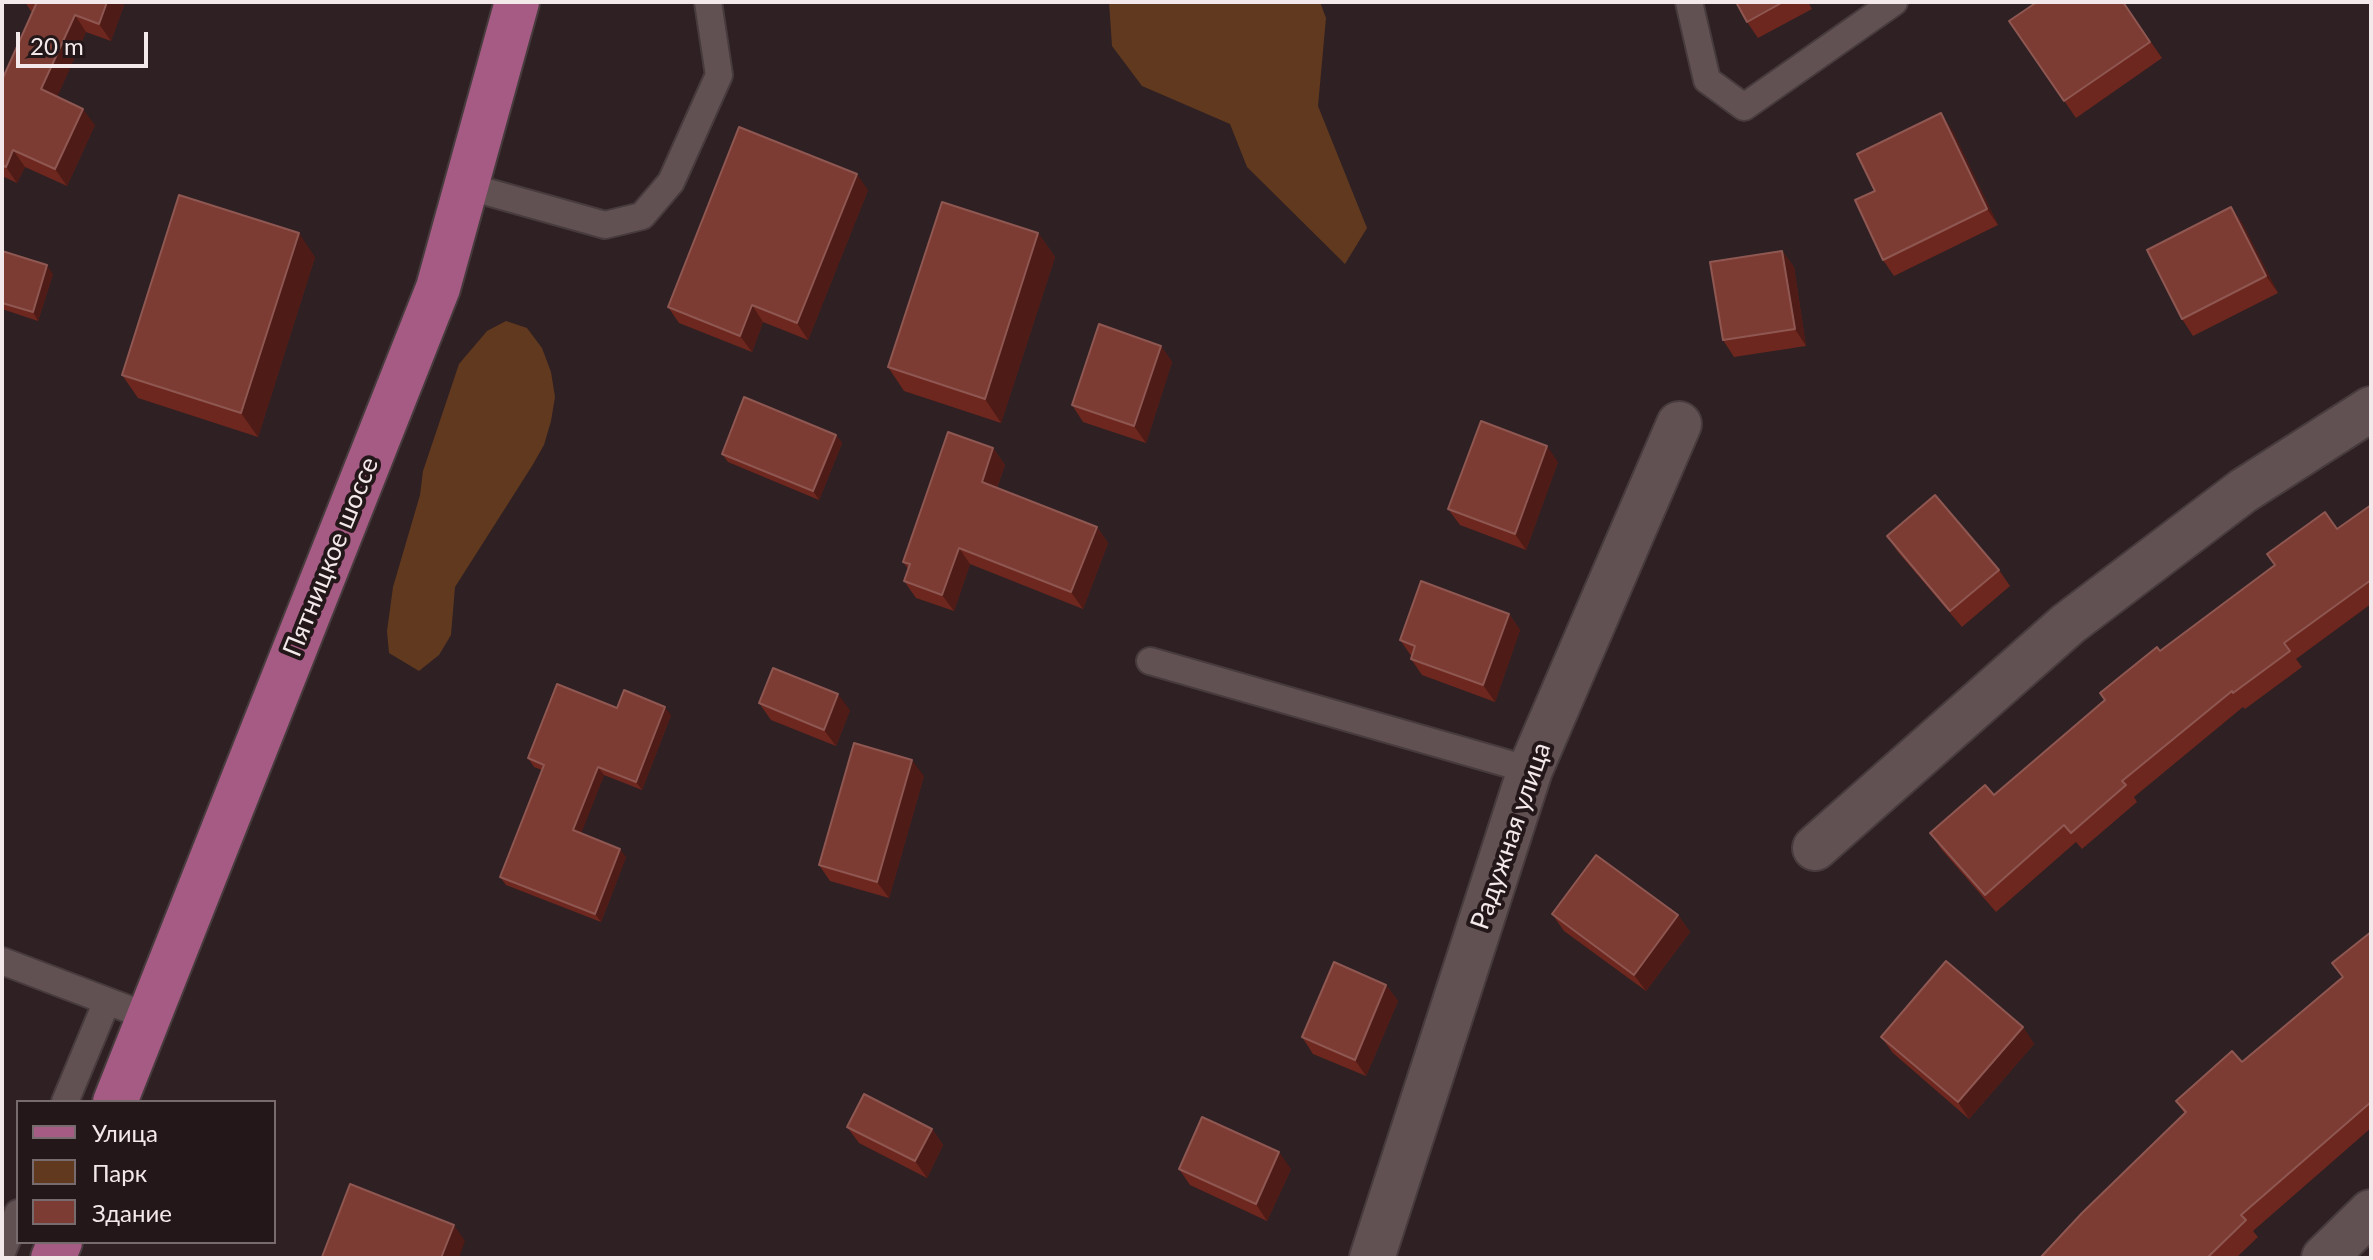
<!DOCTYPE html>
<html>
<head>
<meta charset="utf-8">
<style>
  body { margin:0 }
  #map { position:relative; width:2373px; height:1260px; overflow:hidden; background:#2e2023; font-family:Lato,sans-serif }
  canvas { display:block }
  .frame { position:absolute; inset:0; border:4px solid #f3e9ea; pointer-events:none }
  .legend { position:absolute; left:16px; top:1100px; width:260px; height:144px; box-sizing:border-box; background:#241719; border:2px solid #776b6d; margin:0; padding:10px 14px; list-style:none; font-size:24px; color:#f3e9ea }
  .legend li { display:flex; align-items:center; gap:16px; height:40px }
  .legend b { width:40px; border:2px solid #776b6d }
  .scale { position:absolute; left:16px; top:32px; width:132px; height:36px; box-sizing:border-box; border:4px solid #f3e9ea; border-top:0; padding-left:10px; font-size:24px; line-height:28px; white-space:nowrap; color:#f3e9ea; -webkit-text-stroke:6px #241719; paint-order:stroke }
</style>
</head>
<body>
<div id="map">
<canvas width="2373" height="1260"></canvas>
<div class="frame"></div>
<ul class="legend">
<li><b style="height:10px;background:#a65b85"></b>Улица</li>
<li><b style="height:22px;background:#60391f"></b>Парк</li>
<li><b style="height:22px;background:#7c3c34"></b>Здание</li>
</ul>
<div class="scale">20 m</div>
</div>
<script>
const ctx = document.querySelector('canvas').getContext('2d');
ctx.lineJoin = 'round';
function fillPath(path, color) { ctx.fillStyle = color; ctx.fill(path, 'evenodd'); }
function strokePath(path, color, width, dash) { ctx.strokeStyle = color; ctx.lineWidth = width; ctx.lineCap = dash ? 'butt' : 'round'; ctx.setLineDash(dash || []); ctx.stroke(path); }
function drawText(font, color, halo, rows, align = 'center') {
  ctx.font = font + ' Lato,sans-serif'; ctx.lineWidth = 8; ctx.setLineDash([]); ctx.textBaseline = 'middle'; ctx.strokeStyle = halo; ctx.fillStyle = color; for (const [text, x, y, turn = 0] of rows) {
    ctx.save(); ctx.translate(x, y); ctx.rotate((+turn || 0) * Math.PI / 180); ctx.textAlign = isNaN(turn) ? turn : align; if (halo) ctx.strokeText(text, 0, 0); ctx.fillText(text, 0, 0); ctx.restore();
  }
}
const green = new Path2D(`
  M 1109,2 L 1320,2 L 1326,18 L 1318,106 L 1367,228 L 1345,264 L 1247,167 L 1230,124 L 1142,86 L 1112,46 Z
  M 506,321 L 527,328 L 542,348 L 551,372 L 555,397 L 551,421 L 544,445 L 532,466 L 455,587 L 451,635 L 439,655 L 419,671 L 389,653 L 387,631 L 393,587 L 420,495 L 423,471 L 459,364 L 487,331 Z`);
const lane = new Path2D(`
  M 1689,2 L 1707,80 L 1744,107 L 1894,2
  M 466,186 L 605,225 L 642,216 L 671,182 L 719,75 L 708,2
  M 1150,661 L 1530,770
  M 2,961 L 149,1017
  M 65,1102 L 107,1001
  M 2,1252 L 18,1213`);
const street = new Path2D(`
  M 1815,848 L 2068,624 L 2243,491 L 2371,409
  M 1372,1258 L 1530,770 L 1679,424
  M 2324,1258 L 2371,1212`);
const primary = new Path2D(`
  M 115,1102 L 438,288 L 517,2
  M 53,1258 L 60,1242`);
const wall = new Path2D(`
  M 25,2 L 125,2 L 111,41 L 86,32 L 57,97 L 95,125 L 67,186 L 25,167 L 17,183 L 2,176 L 2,80 L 33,11 L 31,11 Z
  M 1736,2 L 1808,2 L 1812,9 L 1758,38 L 1747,22 Z
  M 2123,2 L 2162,58 L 2076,118 L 2009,21 Z
  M 1952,130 L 1998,225 L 1894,276 L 1883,260 L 1875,191 Z
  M 868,190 L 808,340 L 763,322 L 752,352 L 679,323 L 668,307 Z
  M 2231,207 L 2242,223 L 2278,293 L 2193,336 L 2182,319 Z
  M 1038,233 L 1055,257 L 1001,423 L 904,391 L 888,367 Z
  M 2,251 L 53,274 L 38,321 L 2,309 Z
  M 1782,251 L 1794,267 L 1806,346 L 1734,357 L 1723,340 Z
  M 315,257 L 258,437 L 138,398 L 122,375 Z
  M 1161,346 L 1172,362 L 1146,443 L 1083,422 L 1072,405 Z
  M 836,435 L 842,443 L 819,500 L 728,462 L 722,454 Z
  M 993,448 L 1005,465 L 997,488 L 1097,527 L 1108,543 L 1083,609 L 970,564 L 954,611 L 916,598 L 904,581 L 909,570 L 903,562 Z
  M 1558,462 L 1526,550 L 1460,525 L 1448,509 Z
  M 2371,505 L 2371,604 L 2296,659 L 2302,667 L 2245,709 L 2243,707 L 2134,797 L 2137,802 L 2082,849 L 2076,842 L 1996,912 L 1942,850 L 1930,833 L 1994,795 L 2104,700 L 2160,651 Z
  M 1887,536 L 1999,570 L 2010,586 L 1962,627 L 1898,552 Z
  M 1509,614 L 1520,630 L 1495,702 L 1422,675 L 1411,659 L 1412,657 L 1400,640 Z
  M 759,703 L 850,710 L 836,746 L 771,720 Z
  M 617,708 L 671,715 L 642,790 L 604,775 L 581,833 L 626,857 L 601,922 L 506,885 L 500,877 L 542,770 L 534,767 L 528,758 Z
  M 924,776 L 889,898 L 830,881 L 819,865 Z
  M 1552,914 L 1678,915 L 1690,932 L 1646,991 L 1564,931 Z
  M 2371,932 L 2371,1128 L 2253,1231 L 2258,1237 L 2236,1258 L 2040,1258 L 2185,1114 L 2176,1101 L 2242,1062 L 2342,977 L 2332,963 Z
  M 1386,985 L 1398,1001 L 1366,1076 L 1313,1054 L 1302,1037 Z
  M 2023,1027 L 2034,1044 L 1969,1119 L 1893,1053 L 1881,1037 Z
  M 847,1127 L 932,1129 L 943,1145 L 927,1178 L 859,1143 Z
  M 1179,1169 L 1291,1169 L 1267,1221 L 1190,1185 Z`);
const shadedWall = new Path2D(`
  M 107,2 L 125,2 L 111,41 L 99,24 Z
  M 75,15 L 86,32 L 53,106 L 41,89 Z
  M 83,109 L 95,125 L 67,186 L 55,169 Z
  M 1941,113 L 1952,130 L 1998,225 L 1987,209 Z
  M 13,150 L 25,167 L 17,183 L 6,167 Z
  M 857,174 L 868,190 L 808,340 L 797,323 Z
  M 2231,207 L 2242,223 L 2278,293 L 2266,276 Z
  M 299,233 L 315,257 L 258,437 L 241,413 Z
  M 1038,233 L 1055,257 L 1001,423 L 985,399 Z
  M 1782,251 L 1794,267 L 1806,346 L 1795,329 Z
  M 47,265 L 53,274 L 38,321 L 33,312 Z
  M 752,305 L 763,322 L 752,352 L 740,336 Z
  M 1161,346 L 1172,362 L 1146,443 L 1134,426 Z
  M 836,435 L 842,443 L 819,500 L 813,491 Z
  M 1547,446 L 1558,462 L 1526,550 L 1515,534 Z
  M 993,448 L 1005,465 L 993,498 L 982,482 Z
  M 1097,527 L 1108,543 L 1083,609 L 1071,592 Z
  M 959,548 L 970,564 L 954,611 L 942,595 Z
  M 1509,614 L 1520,630 L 1495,702 L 1483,685 Z
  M 838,694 L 850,710 L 836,746 L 824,730 Z
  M 665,707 L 671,715 L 642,790 L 636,782 Z
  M 912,760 L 924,776 L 889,898 L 877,882 Z
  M 598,767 L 604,775 L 579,839 L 573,830 Z
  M 620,849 L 626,857 L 601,922 L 595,914 Z
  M 1678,915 L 1690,932 L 1646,991 L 1634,975 Z
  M 1386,985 L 1398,1001 L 1366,1076 L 1355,1060 Z
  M 2023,1027 L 2034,1044 L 1969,1119 L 1958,1102 Z
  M 932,1129 L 943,1145 L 927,1178 L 915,1161 Z
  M 1279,1152 L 1291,1169 L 1267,1221 L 1256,1204 Z
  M 454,1225 L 465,1241 L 459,1258 L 441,1258 Z`);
const building = new Path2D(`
  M 37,2 L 107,2 L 99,24 L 75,15 L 41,89 L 83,109 L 55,169 L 13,150 L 6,167 L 2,165 L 2,80 Z
  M 1736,2 L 1783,2 L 1747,22 Z
  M 2037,2 L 2123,2 L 2150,42 L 2064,101 L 2009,21 Z
  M 1941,113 L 1987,209 L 1883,260 L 1855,200 L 1875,191 L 1857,154 Z
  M 739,127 L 857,174 L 797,323 L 752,305 L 740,336 L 668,307 Z
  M 179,195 L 299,233 L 241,413 L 122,375 Z
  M 942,202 L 1038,233 L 985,399 L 888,367 Z
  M 2231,207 L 2266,276 L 2182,319 L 2147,250 Z
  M 2,251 L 47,265 L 33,312 L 2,303 Z
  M 1782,251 L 1795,329 L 1723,340 L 1710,262 Z
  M 1099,324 L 1161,346 L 1134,426 L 1072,405 Z
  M 744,397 L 836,435 L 813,491 L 722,454 Z
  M 1481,421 L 1547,446 L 1515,534 L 1448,509 Z
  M 948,432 L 993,448 L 982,482 L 1097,527 L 1071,592 L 959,548 L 942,595 L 904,581 L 910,564 L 903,562 Z
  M 1935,495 L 1999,570 L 1950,611 L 1887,536 Z
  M 2371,505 L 2371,580 L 2284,643 L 2290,651 L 2233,693 L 2232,691 L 2122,781 L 2126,785 L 2071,833 L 2064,825 L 1985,895 L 1930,833 L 1985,785 L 1994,795 L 2105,700 L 2100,693 L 2157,647 L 2160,651 L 2275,565 L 2267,554 L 2325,512 L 2337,529 Z
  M 1421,581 L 1509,614 L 1483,685 L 1411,659 L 1415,646 L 1400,640 Z
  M 773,668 L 838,694 L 824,730 L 759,703 Z
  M 557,684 L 617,708 L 624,690 L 665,707 L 636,782 L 598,767 L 573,830 L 620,849 L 595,914 L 500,877 L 544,765 L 528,758 Z
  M 854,743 L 912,760 L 877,882 L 819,865 Z
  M 1596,855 L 1678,915 L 1634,975 L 1552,914 Z
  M 2371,932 L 2371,1102 L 2241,1215 L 2246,1220 L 2207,1258 L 2040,1258 L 2082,1213 L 2186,1112 L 2176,1101 L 2232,1051 L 2242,1062 L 2343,977 L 2332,963 Z
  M 1946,961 L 2023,1027 L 1958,1102 L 1881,1037 Z
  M 1334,962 L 1386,985 L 1355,1060 L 1302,1037 Z
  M 864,1094 L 932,1129 L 915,1161 L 847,1127 Z
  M 1202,1117 L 1279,1152 L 1256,1204 L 1179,1169 Z
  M 350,1184 L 454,1225 L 441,1258 L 322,1257 Z`);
const streetNames = [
  ["Пятницкое шоссе",331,557,-68],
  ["Радужная улица",1511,836,-71]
];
fillPath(green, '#60391f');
strokePath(lane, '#473b3d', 30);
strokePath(street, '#473b3d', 48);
strokePath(primary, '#473b3d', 48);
strokePath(lane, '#615153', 26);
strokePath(street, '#615153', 44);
strokePath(primary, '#a65b85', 44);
fillPath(wall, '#6e271e');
fillPath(shadedWall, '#4e1b17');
fillPath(building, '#7c3c34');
strokePath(building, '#8f5751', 2);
drawText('26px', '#f3e9ea', '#241719', streetNames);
</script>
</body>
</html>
